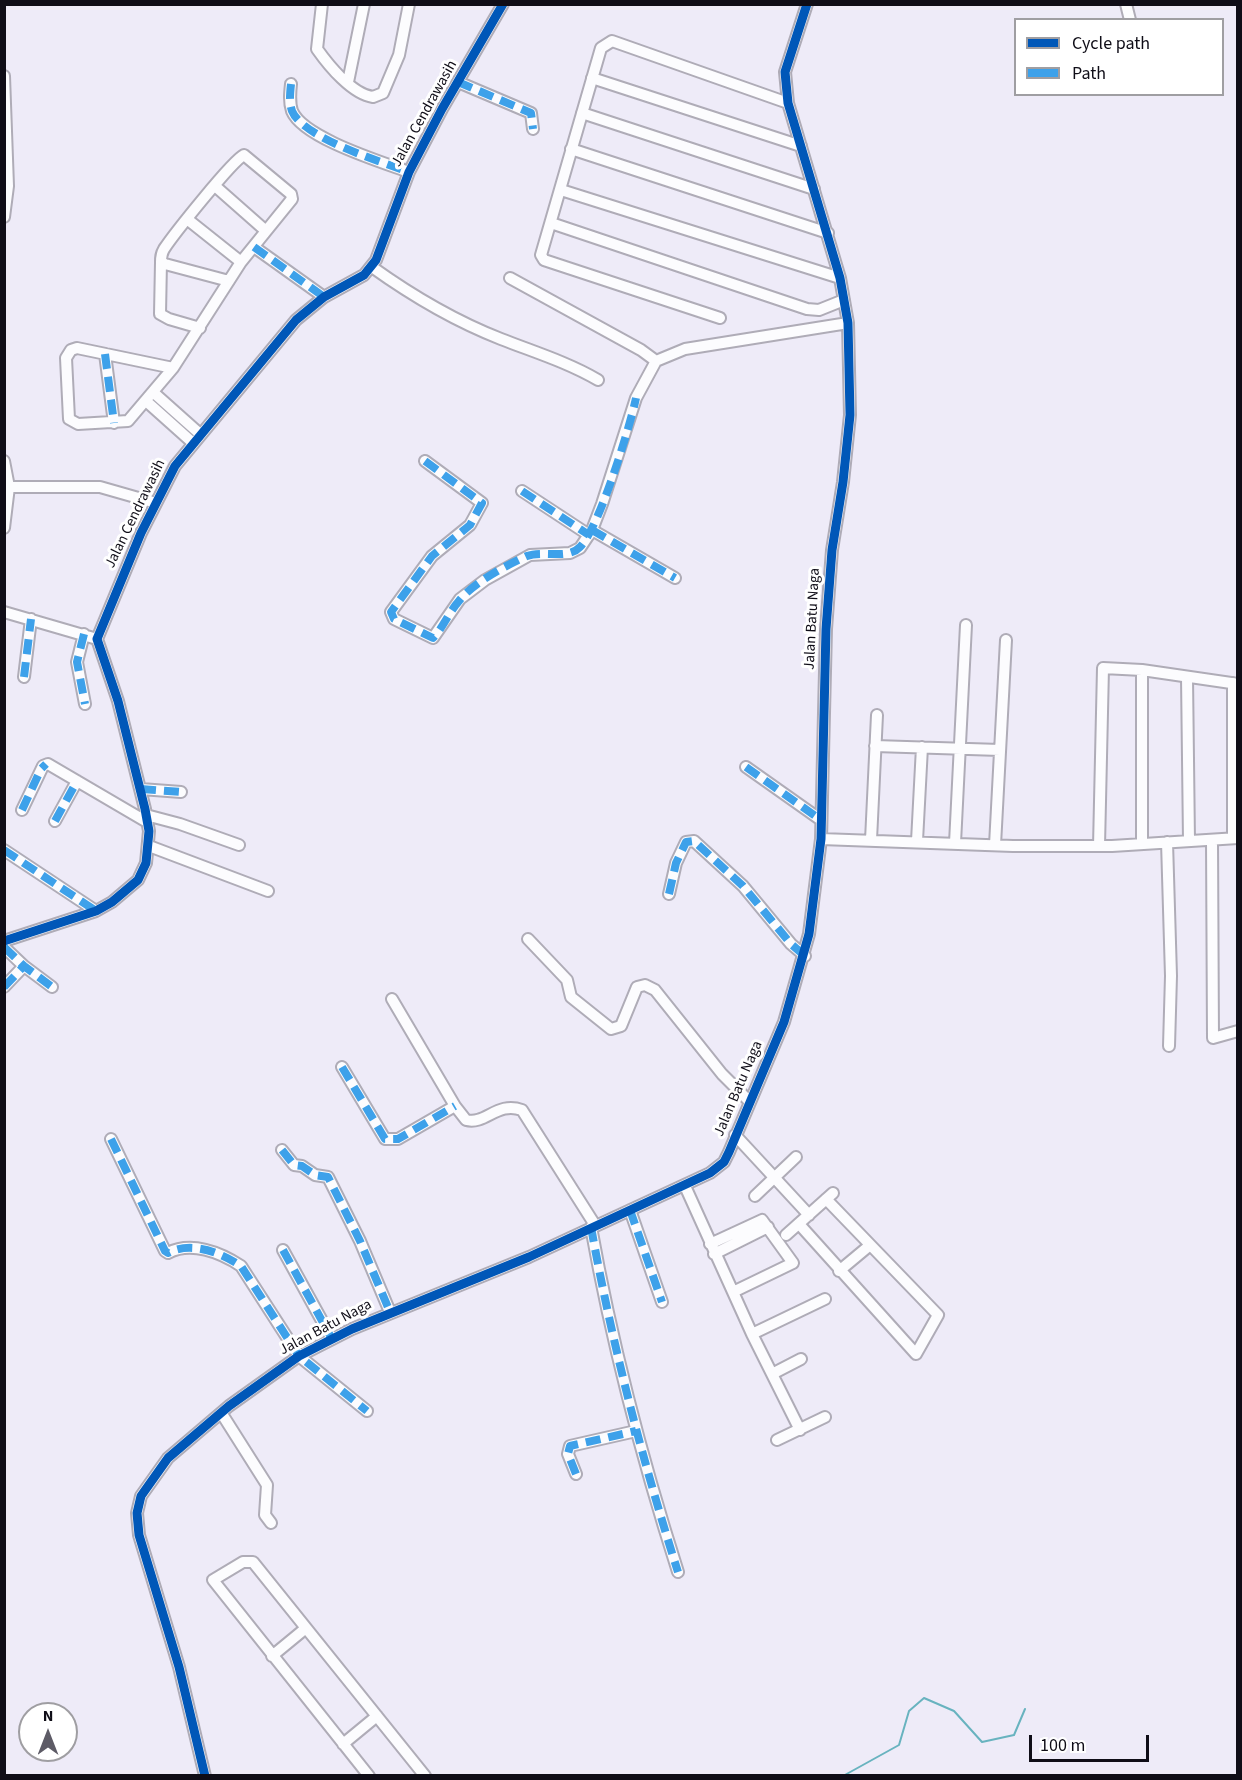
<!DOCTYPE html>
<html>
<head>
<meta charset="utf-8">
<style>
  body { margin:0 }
  #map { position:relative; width:1242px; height:1780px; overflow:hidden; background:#eeebf8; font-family:"Source Sans 3",sans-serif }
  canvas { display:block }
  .frame { position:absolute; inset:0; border:6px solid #0f0d17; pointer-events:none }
  .legend { position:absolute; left:1014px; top:18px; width:210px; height:78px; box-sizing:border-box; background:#fff; border:2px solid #9f9ea2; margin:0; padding:8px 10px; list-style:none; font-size:18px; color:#0f0d17 }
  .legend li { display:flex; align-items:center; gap:12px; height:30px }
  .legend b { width:30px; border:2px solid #9f9ea2 }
  .north { position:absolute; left:18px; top:1702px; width:60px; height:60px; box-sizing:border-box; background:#fff; border:2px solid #9f9ea2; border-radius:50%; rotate:0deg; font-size:16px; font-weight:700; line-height:24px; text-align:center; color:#0f0d17 }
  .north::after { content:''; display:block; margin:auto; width:21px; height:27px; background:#5d5b66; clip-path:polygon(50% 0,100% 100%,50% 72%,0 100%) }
  .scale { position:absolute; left:1029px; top:1735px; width:120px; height:27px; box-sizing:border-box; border:3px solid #0f0d17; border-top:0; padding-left:8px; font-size:18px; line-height:21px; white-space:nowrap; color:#0f0d17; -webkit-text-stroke:4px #fff; paint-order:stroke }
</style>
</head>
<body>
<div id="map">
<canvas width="1242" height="1780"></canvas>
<div class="frame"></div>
<ul class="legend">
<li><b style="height:8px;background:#0057b8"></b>Cycle path</li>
<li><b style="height:8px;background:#3da1ea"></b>Path</li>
</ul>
<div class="north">N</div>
<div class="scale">100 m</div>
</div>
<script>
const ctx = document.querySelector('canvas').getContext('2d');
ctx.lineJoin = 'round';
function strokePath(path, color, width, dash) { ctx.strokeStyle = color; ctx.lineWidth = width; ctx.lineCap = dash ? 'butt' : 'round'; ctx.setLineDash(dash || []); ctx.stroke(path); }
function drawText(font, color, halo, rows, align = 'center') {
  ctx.font = font + ' "Source Sans 3",sans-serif'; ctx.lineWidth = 6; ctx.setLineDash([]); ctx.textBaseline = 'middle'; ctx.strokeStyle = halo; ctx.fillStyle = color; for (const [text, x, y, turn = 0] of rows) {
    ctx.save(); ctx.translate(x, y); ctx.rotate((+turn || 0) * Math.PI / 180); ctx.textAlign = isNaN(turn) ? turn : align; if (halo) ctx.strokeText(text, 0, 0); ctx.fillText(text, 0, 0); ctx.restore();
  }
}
const stream = new Path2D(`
  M 843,1776 L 899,1745 L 909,1711 L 924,1698 L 954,1711 L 982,1742 L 1014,1735 L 1025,1709`);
const minor = new Path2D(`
  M 322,4 L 317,49 C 329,66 352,94 373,97 L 383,93 L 399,55 L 409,4
  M 1126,4 L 1130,20
  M 4,76 L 8,186 L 4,217
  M 592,78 L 801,146
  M 348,82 L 364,4
  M 458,82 L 531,113 L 533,129
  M 291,84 C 290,93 289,102 292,111 C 303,138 382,162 409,172
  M 582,113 L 814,189
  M 571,149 L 828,233
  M 215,186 L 266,231
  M 561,190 L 840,278
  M 187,219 L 241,262
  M 551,223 L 807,309 L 819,310 L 844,300
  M 254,247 L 324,297
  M 161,262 L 160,314 L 169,319 L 200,328
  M 372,267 C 411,295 455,321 501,339 C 534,352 567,362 598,380
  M 510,278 L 641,350 L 656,361
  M 720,318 L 544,260 L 541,255 L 601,48 L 612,41 L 788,103
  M 105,354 L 114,423
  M 173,368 L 77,348 L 71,350 L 66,358 L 69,419 L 78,424 L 128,421 L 173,368 L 241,262 L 292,199 L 291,194 L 244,155 C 232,161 174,234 164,249 C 161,254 161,257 161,262 L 165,264 L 229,281
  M 154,393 L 200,434
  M 146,401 L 193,443
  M 4,461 L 9,487 L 4,528
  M 425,461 L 482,503 L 470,525 L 432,556 L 391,612 L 394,619 L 433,638 L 460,599 L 485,580 L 530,555 L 570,553 L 580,548 L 592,530 L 602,504 L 636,398 L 656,361 L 685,349 L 848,323
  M 4,487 L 100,487 L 156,503
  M 522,491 L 589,535
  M 592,530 L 675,578
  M 4,612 L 97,639
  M 84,634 L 77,662 L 85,704
  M 24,677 L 31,619
  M 1187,677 L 1189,841
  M 875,746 L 1000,750
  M 746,767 L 821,820
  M 141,789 L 181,792
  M 22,810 L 43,766 L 48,764 L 147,822
  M 146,815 L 180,824 L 239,845
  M 55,821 L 77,781
  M 1233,838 L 1233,683
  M 821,839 L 1013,846 L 1112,846 L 1238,838
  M 871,840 L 877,715
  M 1212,840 L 1213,1038 L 1238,1031
  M 917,841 L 922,747
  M 1167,842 L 1171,976 L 1169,1046
  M 955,843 L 966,625
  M 1142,844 L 1142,670 L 1238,684
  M 995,845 L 1006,640
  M 149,846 L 268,891
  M 1099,846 L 1103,668 L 1142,670
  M 4,850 L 96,911
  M 669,894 L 676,863 L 686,842 L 694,841 L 743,886 L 791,944 L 805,956
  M 528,939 L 567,980 L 571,997 L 611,1029 L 621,1026 L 637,987 L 645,985 L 655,990 L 722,1074 L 749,1101
  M 4,941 L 96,911 L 112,902 L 138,880 L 146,863 L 149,831 L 145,809 L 118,701 L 97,639 L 141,533 L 175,466 L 296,320 L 324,297 L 364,275 L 376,260 L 409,172 L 442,109 L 503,4
  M 4,947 L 24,966 L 52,987
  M 4,987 L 24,966
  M 392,999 L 455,1106 L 466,1120 C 486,1125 497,1101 522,1110 L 595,1225
  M 342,1067 L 385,1139 L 398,1139 L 455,1106
  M 735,1135 L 809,1215
  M 111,1139 L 165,1251 L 168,1253 C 191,1241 220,1252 241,1266 L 299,1356 L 367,1411
  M 282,1150 L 294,1165 L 302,1166 L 315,1175 L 328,1177 L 360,1241 L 390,1312
  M 685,1186 L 752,1334 L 800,1430
  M 755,1196 L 796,1157
  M 630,1210 L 662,1302
  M 799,1224 L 916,1354 L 938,1315 L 826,1199
  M 591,1227 C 612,1344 642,1459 678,1572
  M 786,1235 L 833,1193
  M 710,1244 L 762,1220 L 793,1263 L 733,1292
  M 283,1250 L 332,1339
  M 714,1254 L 768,1227
  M 839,1271 L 869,1246
  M 752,1334 L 825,1299
  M 772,1374 L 801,1359
  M 222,1414 L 267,1485 L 265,1515 L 271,1523
  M 777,1440 L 825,1417
  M 576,1474 L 568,1454 L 570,1446 L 636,1431
  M 272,1656 L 306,1628
  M 343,1744 L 377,1716
  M 205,1776 L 179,1667 L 139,1535 L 137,1513 L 141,1496 L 168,1458 L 229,1406 L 299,1356 L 352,1329 L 529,1257 L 710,1173 L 724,1162 L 729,1152 L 784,1022 L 809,934 L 821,839 L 826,629 L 832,550 L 843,482 L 850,415 L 848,323 L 840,278 L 788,103 L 785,72 L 807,4
  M 369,1776 L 213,1580 L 243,1562 L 253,1562 L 425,1776`);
const quiet = new Path2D(`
  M 458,82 L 531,113 L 533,129
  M 291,84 C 290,93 289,102 292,111 C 303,138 382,162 409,172
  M 254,247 L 324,297
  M 105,354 L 114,423
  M 425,461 L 482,503 L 470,525 L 432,556 L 391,612 L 394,619 L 433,638 C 443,628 449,612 459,601 C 474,582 505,566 527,556 C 543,550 568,560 580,547 C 599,528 630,427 636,398
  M 522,491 L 589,535
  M 592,530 L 675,578
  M 84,634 L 77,662 L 85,704
  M 24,677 L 31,619
  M 746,767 L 821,820
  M 141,789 L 181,792
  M 22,810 L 41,769 L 46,764
  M 55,821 L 77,781
  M 4,850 L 96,911
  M 669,894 L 676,863 L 686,842 L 694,841 L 743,886 L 791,944 L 805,956
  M 4,947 L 24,966 L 52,987
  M 4,987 L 24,966
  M 342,1067 L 385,1139 L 398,1139 L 455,1106
  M 111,1139 L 165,1251 L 168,1253 C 191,1241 220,1252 241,1266 L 299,1356 L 367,1411
  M 282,1150 L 294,1165 L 302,1166 L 315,1175 L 328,1177 L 360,1241 L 390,1312
  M 630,1210 L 662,1302
  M 591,1227 C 612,1344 642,1459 678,1572
  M 283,1250 L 332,1339
  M 576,1474 L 568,1454 L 570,1446 L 636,1431`);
const cycleway = new Path2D(`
  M 4,941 L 96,911 L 112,902 L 138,880 L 146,863 L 149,831 L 145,809 L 118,701 L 97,639 L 141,533 L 175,466 L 296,320 L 324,297 L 364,275 L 376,260 L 409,172 L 442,109 L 503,4
  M 205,1776 L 179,1667 L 139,1535 L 137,1513 L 141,1496 L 168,1458 L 229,1406 L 299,1356 L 352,1329 L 529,1257 L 710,1173 L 724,1162 L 729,1152 L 784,1022 L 809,934 L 821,839 L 826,629 L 832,550 L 843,482 L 850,415 L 848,323 L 840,278 L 788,103 L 785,72 L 807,4`);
const streetNames = [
  ["Jalan Cendrawasih",425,114,-61],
  ["Jalan Cendrawasih",136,514,-64],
  ["Jalan Batu Naga",813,619,-87],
  ["Jalan Batu Naga",739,1089,-67],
  ["Jalan Batu Naga",326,1328,-28]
];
strokePath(stream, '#68b3bf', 2);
strokePath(minor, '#afacb7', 14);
strokePath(minor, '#fcfcfe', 10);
strokePath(quiet, '#3da1ea', 8, [15, 8]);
strokePath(cycleway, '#0057b8', 9);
drawText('15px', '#0f0d17', '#fff', streetNames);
</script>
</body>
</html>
